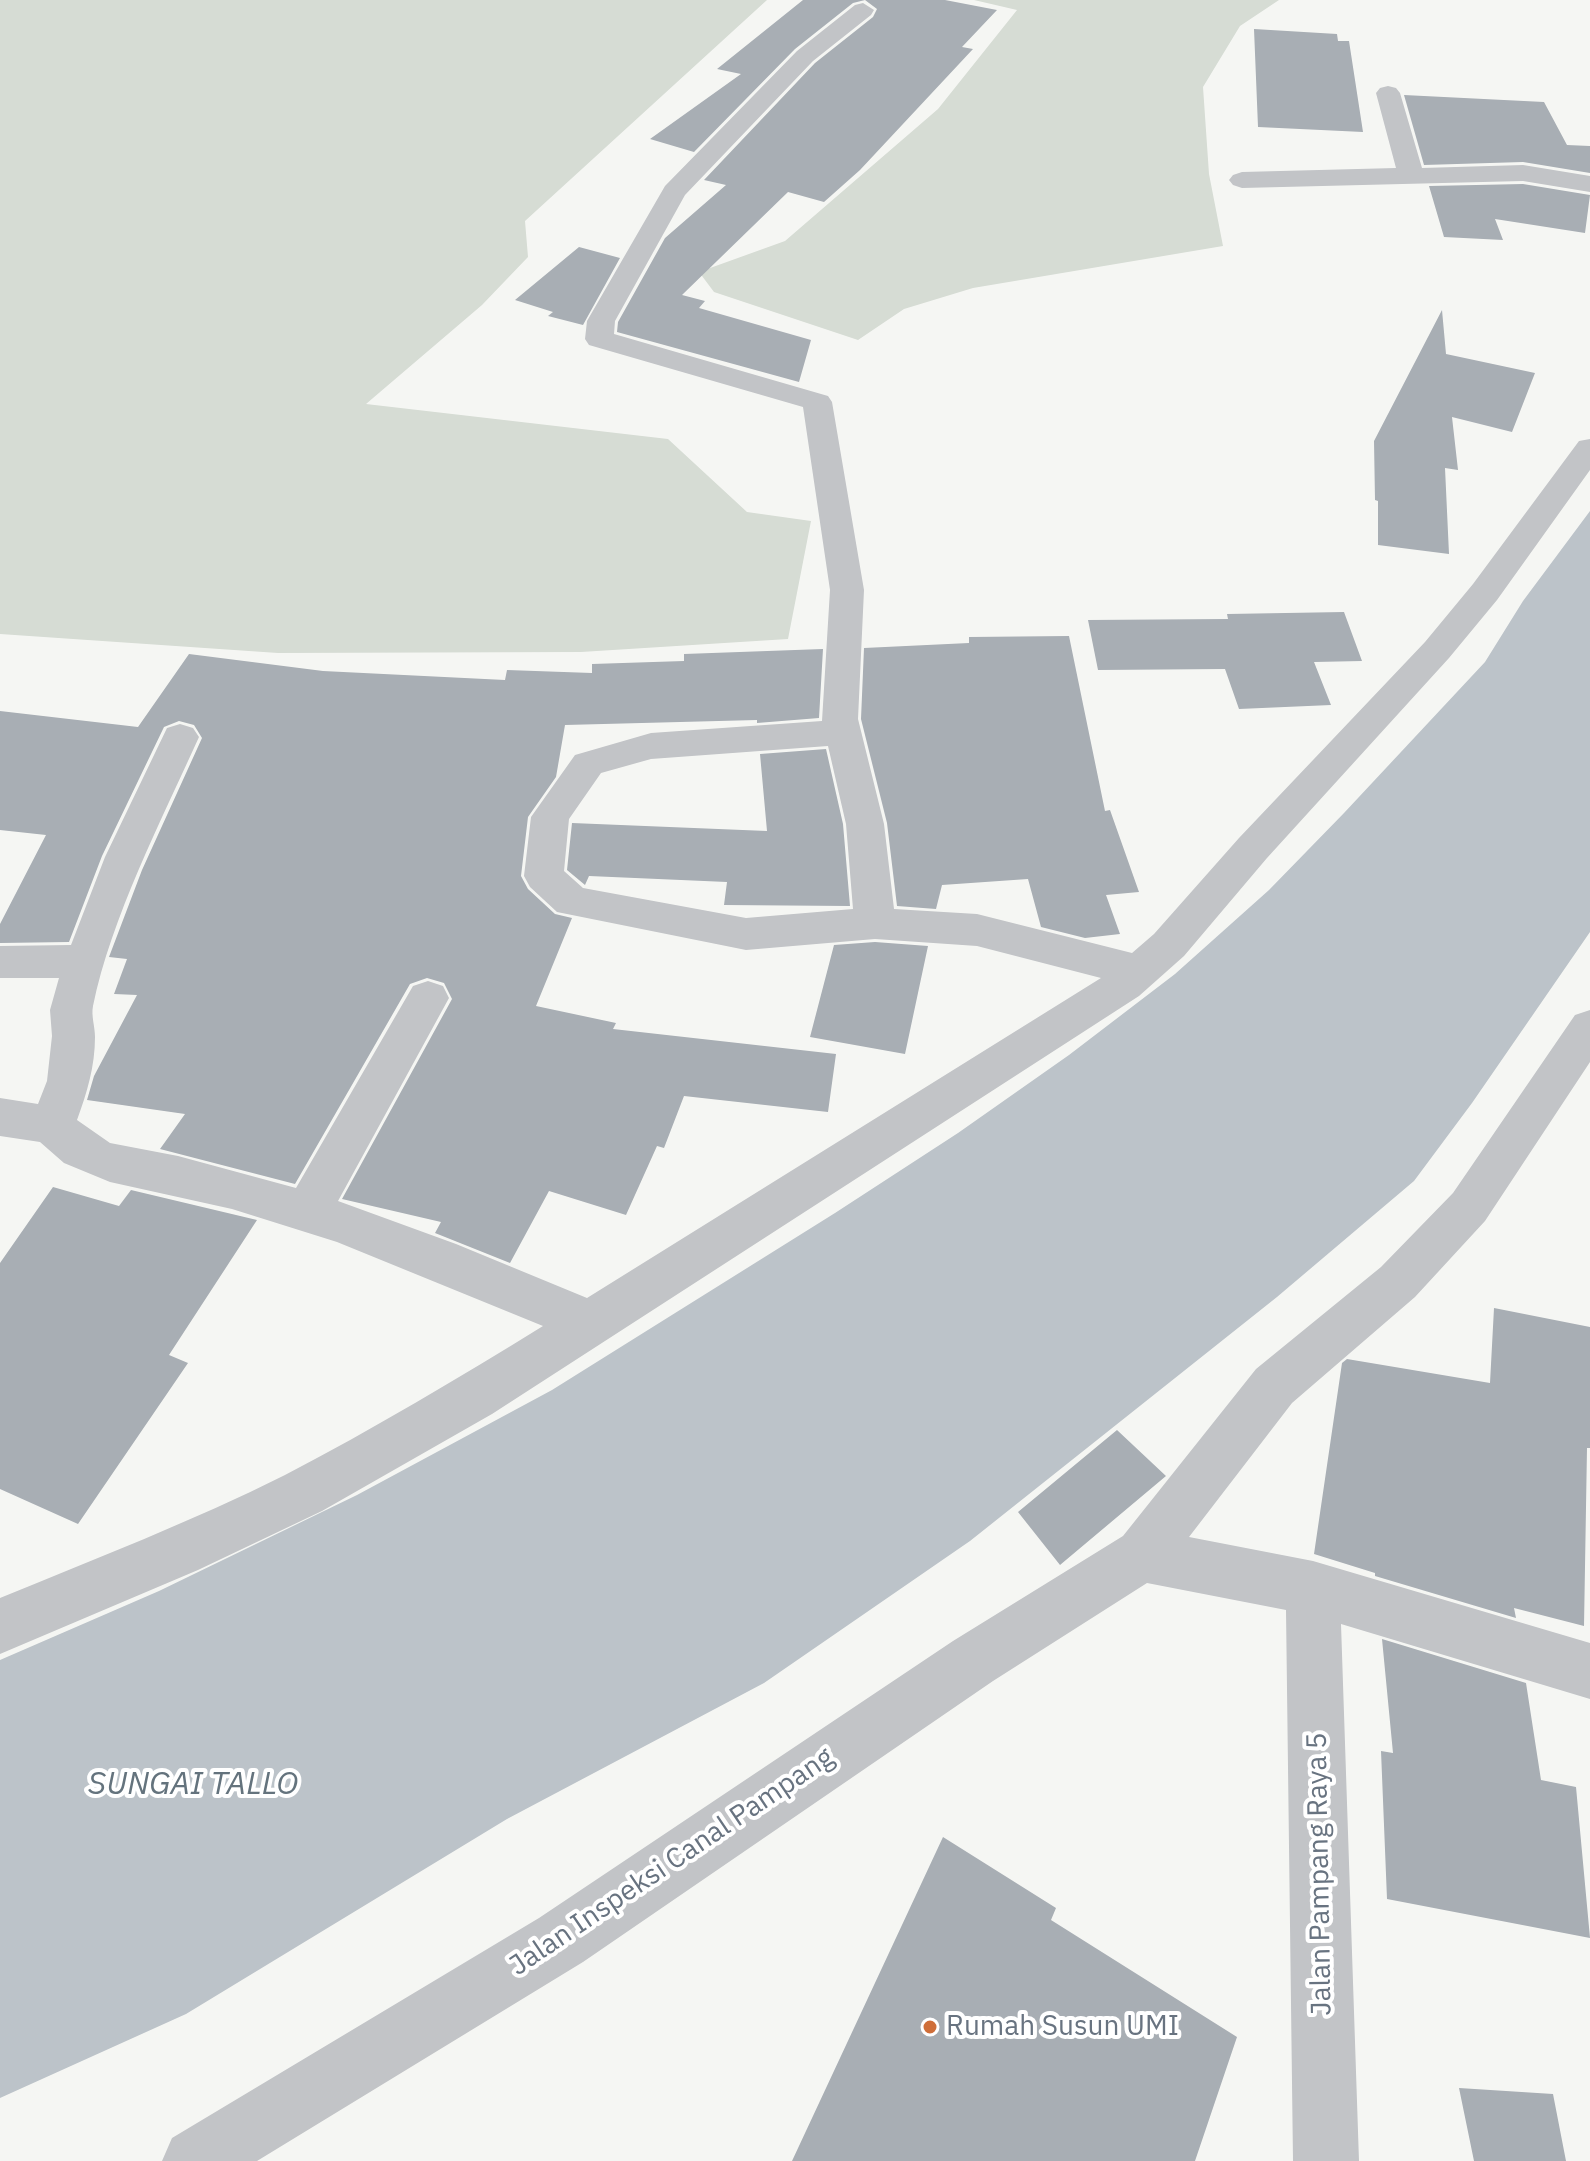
<!DOCTYPE html>
<html>
<head>
<meta charset="utf-8">
<style>
  body { margin:0 }
  canvas { display:block; background:#f5f6f3 }
</style>
</head>
<body>
<canvas width="1590" height="2161"></canvas>
<script>
const ctx = document.querySelector('canvas').getContext('2d');
ctx.lineJoin = 'round';
function fillPath(path, color) { ctx.fillStyle = color; ctx.fill(path, 'evenodd'); }
function strokePath(path, color, width, dash) { ctx.strokeStyle = color; ctx.lineWidth = width; ctx.lineCap = dash ? 'butt' : 'round'; ctx.setLineDash(dash || []); ctx.stroke(path); }
function drawText(font, color, halo, rows, align = 'center') {
  ctx.font = font + ' "IBM Plex Sans",sans-serif'; ctx.lineWidth = 8; ctx.setLineDash([]); ctx.textBaseline = 'middle'; ctx.strokeStyle = halo; ctx.fillStyle = color; for (const [text, x, y, turn = 0] of rows) {
    ctx.save(); ctx.translate(x, y); ctx.rotate((+turn || 0) * Math.PI / 180); ctx.textAlign = isNaN(turn) ? turn : align; if (halo) ctx.strokeText(text, 0, 0); ctx.fillText(text, 0, 0); ctx.restore();
  }
}
const green = new Path2D(`
  M 0,0 L 767,0 L 525,221 L 528,257 L 482,305 L 366,404 L 668,439 L 747,512 L 811,521 L 788,639 L 581,652 L 278,653 L 0,634 Z
  M 974,0 L 1279,0 L 1240,26 L 1203,87 L 1209,174 L 1223,246 L 973,288 L 904,309 L 858,340 L 714,292 L 699,272 L 785,241 L 938,109 L 1017,10 Z`);
const water = new Path2D(`
  M 1590,511 L 1590,932 L 1472,1103 L 1414,1181 L 1277,1297 L 970,1541 L 764,1683 L 507,1819 L 186,2014 L 0,2098 L 0,1660 L 159,1591 L 357,1495 L 552,1390 L 835,1213 L 958,1133 L 1069,1055 L 1175,974 L 1269,890 L 1344,813 L 1485,662 L 1523,601 Z`);
const building = new Path2D(`
  M 803,0 L 945,0 L 997,10 L 962,47 L 973,49 L 860,170 L 824,202 L 788,192 L 682,295 L 705,301 L 699,308 L 811,340 L 799,382 L 617,332 L 618,322 L 665,238 L 726,185 L 704,180 L 815,63 L 873,17 L 877,9 L 865,0 L 853,3 L 795,49 L 694,152 L 650,139 L 741,74 L 717,69 Z
  M 1254,29 L 1337,34 L 1338,41 L 1349,41 L 1363,132 L 1258,127 Z
  M 1404,95 L 1544,102 L 1567,145 L 1590,146 L 1590,173 L 1523,162 L 1424,165 Z
  M 1523,184 L 1590,195 L 1585,233 L 1495,219 L 1503,240 L 1444,237 L 1429,186 Z
  M 579,247 L 620,258 L 583,325 L 548,316 L 553,312 L 515,300 Z
  M 1442,310 L 1446,354 L 1535,373 L 1512,432 L 1452,417 L 1458,470 L 1445,468 L 1449,554 L 1378,545 L 1378,501 L 1375,500 L 1374,441 Z
  M 1344,612 L 1362,661 L 1314,662 L 1331,705 L 1239,709 L 1225,669 L 1098,670 L 1088,620 L 1228,619 L 1227,614 Z
  M 1069,636 L 1105,811 L 1110,810 L 1139,892 L 1106,895 L 1120,934 L 1085,938 L 1041,927 L 1028,879 L 942,885 L 936,909 L 897,906 L 887,823 L 861,719 L 864,648 L 969,643 L 969,637 Z
  M 823,649 L 819,718 L 757,723 L 757,720 L 565,725 L 556,777 L 528,817 L 521,876 L 528,889 L 555,914 L 572,918 L 536,1006 L 616,1023 L 613,1029 L 836,1054 L 828,1112 L 684,1096 L 664,1148 L 657,1146 L 626,1215 L 549,1191 L 510,1263 L 435,1233 L 441,1222 L 342,1199 L 452,999 L 444,983 L 427,978 L 410,984 L 295,1184 L 160,1149 L 185,1114 L 87,1100 L 94,1076 L 137,995 L 114,994 L 127,959 L 109,957 L 142,870 L 202,738 L 194,725 L 179,721 L 164,727 L 102,856 L 69,942 L 0,943 L 0,924 L 46,835 L 0,830 L 0,711 L 138,727 L 189,654 L 323,671 L 505,680 L 507,670 L 592,673 L 592,664 L 684,661 L 684,654 Z
  M 826,749 L 843,824 L 850,906 L 724,905 L 727,882 L 589,876 L 585,885 L 567,870 L 572,823 L 767,831 L 760,754 Z
  M 875,942 L 928,946 L 905,1054 L 810,1037 L 834,945 Z
  M 53,1187 L 119,1206 L 131,1190 L 257,1220 L 169,1355 L 188,1363 L 78,1524 L 0,1489 L 0,1263 Z
  M 1494,1308 L 1590,1327 L 1590,1448 L 1587,1448 L 1584,1626 L 1514,1608 L 1516,1618 L 1375,1576 L 1375,1573 L 1314,1554 L 1342,1363 L 1347,1359 L 1490,1383 Z
  M 1117,1430 L 1166,1476 L 1060,1565 L 1018,1512 Z
  M 1382,1639 L 1526,1683 L 1541,1780 L 1576,1787 L 1590,1938 L 1387,1899 L 1381,1751 L 1393,1753 Z
  M 943,1837 L 1056,1908 L 1051,1920 L 1237,2037 L 1195,2161 L 792,2161 Z
  M 1459,2088 L 1553,2094 L 1566,2161 L 1474,2161 Z`);
const minor = new Path2D(`
  M 863,3 L 874,10 L 871,15 L 813,61 L 685,195 L 615,321 L 614,334 L 828,396 L 832,402 L 864,590 L 858,719 L 884,824 L 894,909 L 977,914 L 1132,953 L 1154,934 L 1239,838 L 1425,642 L 1473,584 L 1579,441 L 1590,439 L 1590,470 L 1497,600 L 1449,658 L 1267,858 L 1184,956 L 1139,996 L 492,1414 L 322,1511 L 198,1570 L 0,1654 L 0,1598 C 95,1559 193,1521 285,1475 C 373,1429 459,1378 543,1326 L 337,1242 L 232,1209 L 110,1182 L 64,1163 L 40,1142 L 0,1136 L 0,1098 L 38,1104 L 47,1081 L 52,1036 L 50,1010 L 59,978 L 0,978 L 0,946 L 71,945 L 105,857 L 167,728 L 180,724 L 193,728 L 199,737 C 162,819 111,918 93,1006 C 91,1016 95,1026 95,1037 C 95,1066 87,1093 77,1120 L 110,1143 L 178,1156 L 296,1188 L 413,986 L 428,981 L 443,986 L 449,998 L 338,1201 L 456,1244 L 587,1298 L 1101,978 L 977,946 L 875,939 L 746,950 L 557,912 L 530,887 L 524,876 L 531,817 L 575,755 L 651,733 L 822,721 L 830,590 L 803,407 L 589,345 L 585,339 L 587,321 L 665,186 L 797,51 L 855,5 ZM 828,746 L 846,824 L 853,909 L 746,918 L 583,888 L 564,871 L 569,819 L 601,773 L 651,759 Z
  M 1388,86 L 1396,88 L 1400,93 L 1422,168 L 1523,165 L 1590,176 L 1590,192 L 1523,181 L 1242,188 L 1233,185 L 1229,180 L 1233,175 L 1242,172 L 1396,168 L 1376,93 L 1380,88 Z
  M 1590,1010 L 1590,1062 L 1485,1221 L 1415,1297 L 1292,1403 L 1189,1537 L 1313,1561 L 1590,1643 L 1590,1699 L 1341,1624 L 1359,2161 L 1293,2161 L 1286,1610 L 1147,1583 L 993,1681 L 583,1962 L 257,2161 L 162,2161 L 172,2138 L 539,1918 L 953,1641 L 1123,1536 L 1256,1369 L 1381,1267 L 1453,1193 L 1575,1015 Z`);
const markers = [
  [930,2027,8,"#cf6e39"]
];
const nearStreetnames = [
  ["Jalan Inspeksi Canal Pampang",672,1862,-34],
  ["Jalan Pampang Raya 5",1320,1874,-91]
];
const nearPoinames = [
  ["Rumah Susun UMI",946,2027]
];
const nearWaternames = [
  ["SUNGAI TALLO",193,1785]
];
fillPath(green, '#d6dcd4');
fillPath(water, '#bcc3c9');
fillPath(building, '#a8aeb4');
fillPath(minor, '#c2c4c7');
for (const [x, y, r, color] of markers) { const dot = new Path2D(); dot.arc(x, y, r, 0, 2 * Math.PI); ctx.fillStyle = color; ctx.fill(dot); strokePath(dot, '#fff', 3); }
drawText('28px', '#687380', '#fff', nearStreetnames);
drawText('28px', '#687380', '#fff', nearPoinames, 'left');
drawText('italic 32px', '#64737d', '#fff', nearWaternames);
</script>
</body>
</html>
